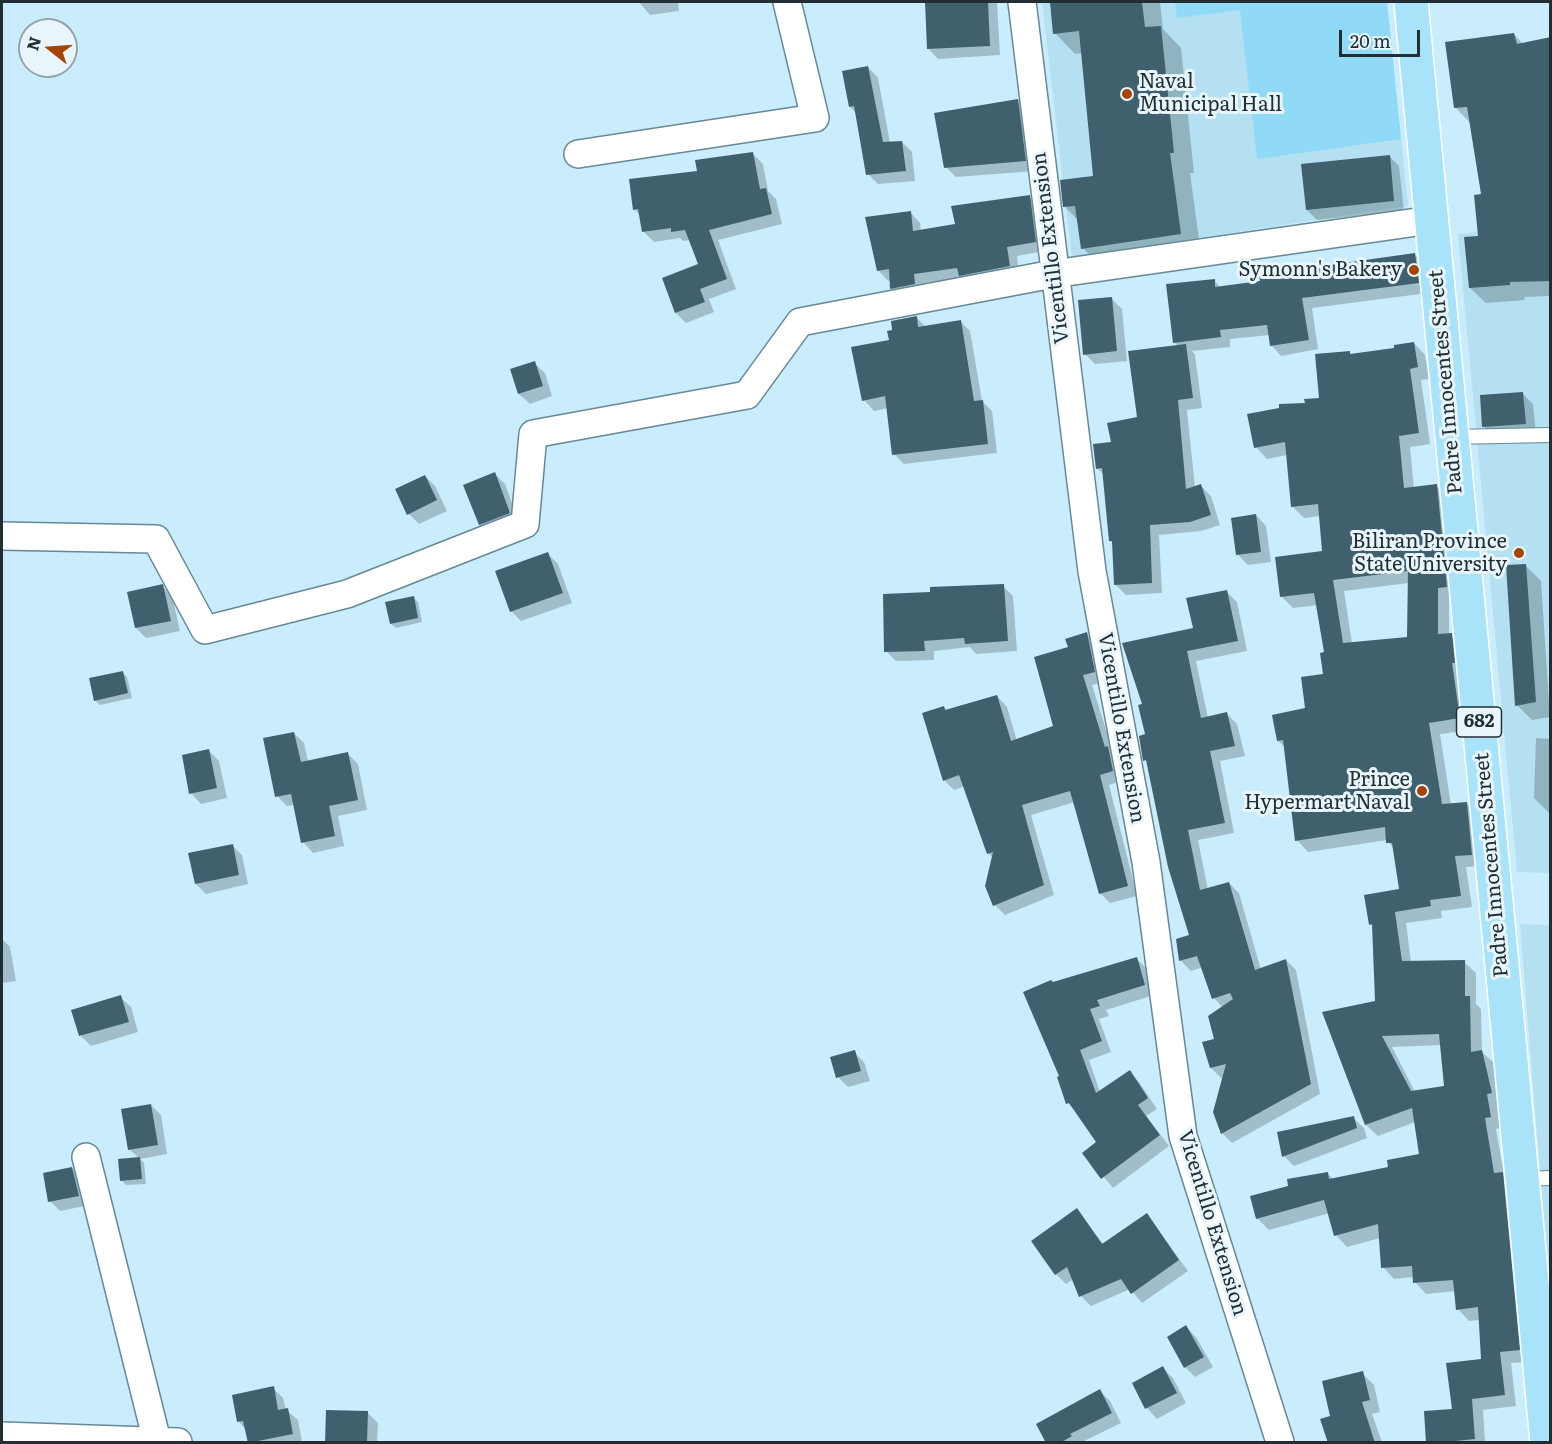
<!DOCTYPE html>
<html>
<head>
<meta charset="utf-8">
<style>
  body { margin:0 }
  #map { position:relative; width:1552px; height:1444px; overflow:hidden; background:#c9edfc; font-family:Literata,serif }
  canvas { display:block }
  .frame { position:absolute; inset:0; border:3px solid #212f35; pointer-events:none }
  .north { position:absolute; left:18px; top:18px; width:60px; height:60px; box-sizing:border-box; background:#e8f6fc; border:2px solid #98a6ac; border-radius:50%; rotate:287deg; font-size:16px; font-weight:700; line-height:24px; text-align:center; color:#212f35 }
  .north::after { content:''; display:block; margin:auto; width:21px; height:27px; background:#a64406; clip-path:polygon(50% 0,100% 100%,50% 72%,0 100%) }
  .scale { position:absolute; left:1339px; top:30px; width:81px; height:27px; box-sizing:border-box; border:3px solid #212f35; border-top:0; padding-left:8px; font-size:18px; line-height:21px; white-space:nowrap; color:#212f35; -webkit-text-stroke:4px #e8f6fc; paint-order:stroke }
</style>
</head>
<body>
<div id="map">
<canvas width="1552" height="1444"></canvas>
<div class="frame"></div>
<div class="north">N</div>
<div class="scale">20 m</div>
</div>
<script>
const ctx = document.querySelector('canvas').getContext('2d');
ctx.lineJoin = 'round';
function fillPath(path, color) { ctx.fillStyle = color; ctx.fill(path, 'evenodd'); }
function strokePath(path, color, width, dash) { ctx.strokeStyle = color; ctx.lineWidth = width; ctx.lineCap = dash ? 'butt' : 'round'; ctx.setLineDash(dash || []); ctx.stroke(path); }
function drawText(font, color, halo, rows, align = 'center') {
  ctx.font = font + ' Literata,serif'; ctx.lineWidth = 6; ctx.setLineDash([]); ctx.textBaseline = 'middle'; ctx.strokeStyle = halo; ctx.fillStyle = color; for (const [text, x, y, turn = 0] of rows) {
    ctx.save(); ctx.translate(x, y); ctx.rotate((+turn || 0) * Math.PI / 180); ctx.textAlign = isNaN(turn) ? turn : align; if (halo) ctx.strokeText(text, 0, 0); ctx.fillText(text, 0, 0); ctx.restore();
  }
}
const built = new Path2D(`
  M 1042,2 L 1387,2 L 1408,206 L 1072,257 Z
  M 1550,222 L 1550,873 L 1517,872 L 1458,234 Z
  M 1520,924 L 1550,925 L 1550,1291 L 1539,1159 Z`);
const green = new Path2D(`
  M 1175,2 L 1387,2 L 1401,139 L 1257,159 L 1240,10 L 1177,18 Z`);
const shadow = new Path2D(`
  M 639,2 L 678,2 L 679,11 L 650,15 Z
  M 926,2 L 997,2 L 1000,55 L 938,59 L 928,48 Z
  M 1052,2 L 1160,2 L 1163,29 L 1181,48 L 1194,173 L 1190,173 L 1201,254 L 1103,269 L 1083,248 L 1079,221 L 1065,207 L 1095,177 L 1082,53 L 1075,54 L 1055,33 Z
  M 1514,34 L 1523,44 L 1550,39 L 1550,296 L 1524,297 L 1525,300 L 1486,303 L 1470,288 L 1479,238 L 1483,196 L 1471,124 L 1455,107 Z
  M 868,67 L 878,78 L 890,143 L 902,142 L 912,152 L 915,181 L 878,184 L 868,174 L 857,114 L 850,107 Z
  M 1018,100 L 1028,110 L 1035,171 L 956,177 L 946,167 Z
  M 753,154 L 763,164 L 768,191 L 776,199 L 782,224 L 718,240 L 736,289 L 709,299 L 714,312 L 686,323 L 676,313 L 664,279 L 700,265 L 690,240 L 683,241 L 680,238 L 654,242 L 644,232 L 641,216 L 634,209 L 699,173 Z
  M 1389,156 L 1399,166 L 1404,211 L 1317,220 L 1307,210 Z
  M 1029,197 L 1040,207 L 1045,251 L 1017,256 L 1019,276 L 963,278 L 924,283 L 924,294 L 902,298 L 891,288 L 891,280 L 888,281 L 878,270 L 910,212 L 920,223 L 921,231 L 957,225 Z
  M 1414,254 L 1424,264 L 1428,293 L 1312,308 L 1318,349 L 1281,356 L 1271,345 L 1270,335 L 1230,339 L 1230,347 L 1192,351 L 1195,355 L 1202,408 L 1187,410 L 1195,488 L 1201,486 L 1211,496 L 1220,525 L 1201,531 L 1159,535 L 1162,593 L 1126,595 L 1116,585 L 1114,544 L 1110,541 L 1104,475 L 1097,468 L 1112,443 L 1139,418 L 1178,346 L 1174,342 L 1214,280 L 1221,288 L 1262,283 Z
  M 1112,299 L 1122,309 L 1127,361 L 1095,364 L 1085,354 Z
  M 916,317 L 926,327 L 960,321 L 970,331 L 982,401 L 992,411 L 997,453 L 904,464 L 894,454 L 888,408 L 874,411 L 864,400 L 891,341 Z
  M 1414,343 L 1425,355 L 1429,379 L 1421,380 L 1430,444 L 1410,447 L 1414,488 L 1436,486 L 1448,497 L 1458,598 L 1449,599 L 1449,635 L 1463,646 L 1471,730 L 1440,734 L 1451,805 L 1467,804 L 1478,815 L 1483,866 L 1466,867 L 1472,907 L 1441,911 L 1442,918 L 1406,923 L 1411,962 L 1464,962 L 1476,973 L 1476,1004 L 1481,1009 L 1482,1052 L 1494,1063 L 1503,1104 L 1498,1105 L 1501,1128 L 1496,1129 L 1504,1175 L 1514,1185 L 1530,1362 L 1511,1363 L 1516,1406 L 1483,1410 L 1485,1442 L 1428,1442 L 1454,1410 L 1482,1360 L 1480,1320 L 1469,1321 L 1458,1309 L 1456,1291 L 1426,1294 L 1415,1282 L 1414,1277 L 1394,1279 L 1383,1267 L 1380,1238 L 1347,1247 L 1336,1235 L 1330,1213 L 1269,1230 L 1257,1218 L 1290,1187 L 1327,1173 L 1334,1180 L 1390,1168 L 1421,1155 L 1415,1122 L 1378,1136 L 1366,1125 L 1377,1002 L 1374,927 L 1370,924 L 1401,890 L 1395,850 L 1387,840 L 1308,852 L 1297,840 L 1286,748 L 1278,741 L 1306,710 L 1325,676 L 1326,653 L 1318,605 L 1293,608 L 1281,596 L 1323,553 L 1320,516 L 1304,518 L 1292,506 L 1287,455 L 1267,459 L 1256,447 L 1306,404 L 1321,399 L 1349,352 L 1352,355 L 1396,349 ZM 1409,583 L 1408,639 L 1352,643 L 1344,591 ZM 1442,1045 L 1446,1087 L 1415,1092 L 1392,1047 Z
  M 534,363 L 545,373 L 552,396 L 530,404 L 519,394 L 512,370 Z
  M 1523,394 L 1533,404 L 1536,434 L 1494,437 L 1484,427 Z
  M 495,474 L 505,484 L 519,523 L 490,535 L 480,525 Z
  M 425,476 L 435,486 L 447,511 L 419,524 L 409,514 Z
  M 1256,515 L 1266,526 L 1271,562 L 1248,565 L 1238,555 Z
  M 548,554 L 558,564 L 572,603 L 521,621 L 511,611 Z
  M 1526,566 L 1541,581 L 1550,717 L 1532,720 L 1517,705 Z
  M 162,586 L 172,596 L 180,631 L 146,638 L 136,628 Z
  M 1003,586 L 1013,596 L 1017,651 L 976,654 L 970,647 L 934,651 L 934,660 L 896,661 L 886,651 L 932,593 Z
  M 1227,592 L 1237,602 L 1247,651 L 1196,661 L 1208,718 L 1227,714 L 1237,724 L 1245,756 L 1220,761 L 1234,833 L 1198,840 L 1208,890 L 1229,883 L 1239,893 L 1261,970 L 1286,960 L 1296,970 L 1320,1094 L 1232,1143 L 1222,1133 L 1224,1077 L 1221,1078 L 1211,1068 L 1223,1008 L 1214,998 L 1203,967 L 1191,971 L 1181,961 L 1177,940 L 1191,936 L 1149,764 L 1145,760 L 1147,735 L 1144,705 L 1194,629 Z
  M 413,597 L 418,602 L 422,622 L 396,628 L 391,624 Z
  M 1087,634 L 1097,644 L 1104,682 L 1092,685 L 1122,781 L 1109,785 L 1137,896 L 1110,903 L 1100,893 L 1075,802 L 1031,815 L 1054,895 L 1005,915 L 995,905 L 993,858 L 989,854 L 965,786 L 954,790 L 944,780 L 944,707 L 947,711 L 997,696 L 1007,707 L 1017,741 L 1055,727 L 1070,648 Z
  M 123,673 L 127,677 L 132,698 L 100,705 L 95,700 Z
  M 294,733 L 304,743 L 308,762 L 348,754 L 358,764 L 367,810 L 338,816 L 344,846 L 313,853 L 303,842 L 295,805 L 287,806 L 277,796 Z
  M 1536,738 L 1550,739 L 1550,814 L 1534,798 Z
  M 209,751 L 219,761 L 227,798 L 201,804 L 191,793 Z
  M 232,845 L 242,855 L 248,884 L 206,894 L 196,884 Z
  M 2,939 L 10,947 L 16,981 L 2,983 Z
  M 1137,959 L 1147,969 L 1154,995 L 1106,1010 L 1109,1016 L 1099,1019 L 1111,1052 L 1089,1060 L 1100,1092 L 1129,1072 L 1139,1082 L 1157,1109 L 1146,1116 L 1169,1146 L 1113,1188 L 1084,1153 L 1098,1142 L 1078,1113 L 1068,1103 L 1061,1077 L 1053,984 Z
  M 120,997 L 131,1007 L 138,1032 L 91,1046 L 81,1036 Z
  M 854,1052 L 864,1062 L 870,1081 L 848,1087 L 838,1077 Z
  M 151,1105 L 161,1115 L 167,1154 L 140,1159 L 144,1163 L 146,1184 L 126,1185 L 122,1181 L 139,1158 L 129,1149 Z
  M 1353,1118 L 1364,1128 L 1367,1138 L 1294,1166 L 1284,1156 Z
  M 72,1168 L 82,1179 L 89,1205 L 60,1211 L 50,1201 Z
  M 1077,1210 L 1104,1245 L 1147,1215 L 1188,1271 L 1142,1303 L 1130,1289 L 1091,1306 L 1081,1296 L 1074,1279 L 1066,1284 L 1056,1274 Z
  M 1186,1327 L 1196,1337 L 1213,1367 L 1195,1377 L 1185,1367 Z
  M 1163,1368 L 1173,1378 L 1186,1403 L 1157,1419 L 1147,1408 L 1134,1383 Z
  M 1362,1373 L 1374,1385 L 1380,1412 L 1372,1414 L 1382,1442 L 1330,1442 L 1331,1417 Z
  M 273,1388 L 283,1398 L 286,1410 L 298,1420 L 302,1442 L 249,1442 L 246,1430 L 239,1422 Z
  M 1100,1391 L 1110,1401 L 1121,1423 L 1082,1442 L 1048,1442 Z
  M 368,1413 L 378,1423 L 377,1442 L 326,1442 Z`);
const building = new Path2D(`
  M 925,2 L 988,2 L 990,46 L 927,49 Z
  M 1050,2 L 1142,2 L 1145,27 L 1161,26 L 1174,153 L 1170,153 L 1181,234 L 1081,249 L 1075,206 L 1063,207 L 1060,180 L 1093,176 L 1079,31 L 1053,34 Z
  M 1514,33 L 1517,44 L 1551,37 L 1551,281 L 1510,282 L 1510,285 L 1469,288 L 1464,237 L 1478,236 L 1474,195 L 1481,194 L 1467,107 L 1454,108 L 1445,42 Z
  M 868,66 L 883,142 L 902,141 L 906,171 L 866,175 L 854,106 L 849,107 L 842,71 Z
  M 1018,99 L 1026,161 L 944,168 L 934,113 Z
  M 753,152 L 760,189 L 766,188 L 772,214 L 709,230 L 727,279 L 700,289 L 705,302 L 675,313 L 662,278 L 698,264 L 685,230 L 671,232 L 671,228 L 642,232 L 638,209 L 633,210 L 629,179 L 697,171 L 695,160 Z
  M 1390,155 L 1394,201 L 1306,210 L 1301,164 Z
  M 1030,195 L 1036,242 L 1007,247 L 1010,266 L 959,276 L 957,268 L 914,274 L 915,284 L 890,289 L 889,269 L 877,271 L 865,217 L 911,211 L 913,231 L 955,224 L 951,206 Z
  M 1415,253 L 1419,283 L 1302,298 L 1309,340 L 1270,346 L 1267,325 L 1220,330 L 1221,337 L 1173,343 L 1166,284 L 1215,279 L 1215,287 L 1260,281 L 1259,275 Z
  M 1112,297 L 1117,351 L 1083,355 L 1078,300 Z
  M 917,316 L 918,327 L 961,320 L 974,401 L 983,400 L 988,444 L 892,455 L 885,396 L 862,401 L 851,347 L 889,340 L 887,331 L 892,330 L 891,321 Z
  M 1414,342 L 1418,367 L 1410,369 L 1419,433 L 1399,436 L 1404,488 L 1437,484 L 1447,587 L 1438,588 L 1438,634 L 1452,633 L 1455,663 L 1452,663 L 1460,718 L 1429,723 L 1442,804 L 1467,802 L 1472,855 L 1455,856 L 1461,896 L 1430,900 L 1431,906 L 1395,912 L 1402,961 L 1465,960 L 1465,996 L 1470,996 L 1471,1052 L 1482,1050 L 1492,1093 L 1487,1094 L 1491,1117 L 1485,1118 L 1494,1173 L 1503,1172 L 1520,1350 L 1500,1352 L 1505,1395 L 1472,1399 L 1475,1439 L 1435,1443 L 1426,1443 L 1424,1411 L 1452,1409 L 1446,1363 L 1481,1359 L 1478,1307 L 1456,1310 L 1453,1280 L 1413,1283 L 1412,1266 L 1381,1268 L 1378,1224 L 1334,1236 L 1324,1200 L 1256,1219 L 1250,1196 L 1288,1186 L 1287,1179 L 1328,1172 L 1329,1179 L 1388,1167 L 1387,1160 L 1419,1154 L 1412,1108 L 1365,1125 L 1322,1012 L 1375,1001 L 1372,924 L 1369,925 L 1364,895 L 1399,889 L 1392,843 L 1386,843 L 1385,827 L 1295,841 L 1283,740 L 1277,741 L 1272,715 L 1305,708 L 1301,677 L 1323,674 L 1320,653 L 1324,652 L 1314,593 L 1280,597 L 1275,557 L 1322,551 L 1318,504 L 1291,507 L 1285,442 L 1254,448 L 1247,414 L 1279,408 L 1279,404 L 1305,403 L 1304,399 L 1319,398 L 1315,354 L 1350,351 L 1350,354 L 1394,348 L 1394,345 ZM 1408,571 L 1407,637 L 1343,643 L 1333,580 ZM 1439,1034 L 1444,1086 L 1411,1091 L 1382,1036 Z
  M 1186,344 L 1193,398 L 1178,400 L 1186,489 L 1201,484 L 1211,515 L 1190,522 L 1150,525 L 1152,583 L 1114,585 L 1112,541 L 1109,541 L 1102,468 L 1096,469 L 1093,444 L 1111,442 L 1107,423 L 1137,417 L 1128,351 Z
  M 535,361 L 543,386 L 518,394 L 510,369 Z
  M 1523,392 L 1526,424 L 1482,427 L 1480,395 Z
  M 495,472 L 510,513 L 479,525 L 463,485 Z
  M 425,475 L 437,500 L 407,515 L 395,489 Z
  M 1256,514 L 1261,552 L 1236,555 L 1231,518 Z
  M 548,552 L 563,593 L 510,612 L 495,571 Z
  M 1526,564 L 1536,702 L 1515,706 L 1506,565 Z
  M 163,584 L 171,621 L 135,628 L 127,592 Z
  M 1004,584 L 1008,641 L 965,644 L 964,638 L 924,641 L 925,651 L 884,652 L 883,594 L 930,592 L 930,587 Z
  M 1227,590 L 1238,641 L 1187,651 L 1201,718 L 1227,712 L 1235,746 L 1210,751 L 1225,823 L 1188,830 L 1200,890 L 1229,882 L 1255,970 L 1286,959 L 1311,1084 L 1221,1134 L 1213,1112 L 1226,1064 L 1210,1068 L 1202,1042 L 1214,1039 L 1208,1016 L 1233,999 L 1230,993 L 1212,999 L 1197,956 L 1179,961 L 1176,939 L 1189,935 L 1168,867 L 1146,760 L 1143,761 L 1139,736 L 1145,734 L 1138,705 L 1142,704 L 1122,643 L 1193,628 L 1186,598 Z
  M 414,596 L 418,618 L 390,624 L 385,602 Z
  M 1087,632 L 1095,672 L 1083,675 L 1105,747 L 1108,746 L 1113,771 L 1100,775 L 1128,886 L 1099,894 L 1070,791 L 1022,805 L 1044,885 L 993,906 L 985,886 L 993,852 L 987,854 L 959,775 L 943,781 L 922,713 L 944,706 L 945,710 L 997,695 L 1011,741 L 1053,726 L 1034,657 L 1068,647 L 1065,639 Z
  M 123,671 L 128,693 L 94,701 L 89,678 Z
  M 294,732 L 301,762 L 348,752 L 358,800 L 329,806 L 335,836 L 301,843 L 291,794 L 275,797 L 263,738 Z
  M 209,749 L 217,788 L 189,794 L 182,755 Z
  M 233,844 L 239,875 L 195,884 L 188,853 Z
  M 1137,957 L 1145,985 L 1097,1000 L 1100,1006 L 1090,1009 L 1102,1041 L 1080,1050 L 1096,1093 L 1130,1070 L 1148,1098 L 1138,1105 L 1160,1135 L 1101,1179 L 1082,1153 L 1096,1142 L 1069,1103 L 1066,1104 L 1057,1077 L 1059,1076 L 1023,992 L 1051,980 L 1053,982 Z
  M 121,995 L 129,1022 L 79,1036 L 71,1010 Z
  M 855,1050 L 861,1071 L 836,1078 L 830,1057 Z
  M 151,1104 L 158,1145 L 128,1150 L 121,1109 Z
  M 1354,1116 L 1357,1128 L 1282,1157 L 1277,1132 Z
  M 140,1157 L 142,1179 L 120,1181 L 118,1159 Z
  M 72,1167 L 79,1196 L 48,1202 L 43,1173 Z
  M 1077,1208 L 1102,1244 L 1147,1213 L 1179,1260 L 1131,1294 L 1121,1279 L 1079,1297 L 1067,1267 L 1055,1275 L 1031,1241 Z
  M 1186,1325 L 1204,1357 L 1184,1368 L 1167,1337 Z
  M 1163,1366 L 1177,1393 L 1145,1409 L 1132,1383 Z
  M 1363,1371 L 1370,1400 L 1362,1402 L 1375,1443 L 1328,1443 L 1320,1419 L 1330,1416 L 1322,1381 Z
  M 274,1386 L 278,1410 L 288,1408 L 293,1434 L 248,1443 L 243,1421 L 237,1422 L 232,1395 Z
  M 1100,1389 L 1112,1413 L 1070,1434 L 1072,1436 L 1060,1443 L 1046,1443 L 1036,1424 Z
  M 326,1410 L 368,1411 L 367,1443 L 325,1443 Z`);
const service = new Path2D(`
  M 1451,437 L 1550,435
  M 1522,1179 L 1550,1178`);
const minor = new Path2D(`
  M 1022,2 L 1092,571 L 1146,862 L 1183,1136 L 1280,1442
  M 578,154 L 815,118 L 787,2
  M 2,536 L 156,539 L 205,630 L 347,594 L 525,524 L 533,434 L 747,395 L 800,322 L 1053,274 L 1431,220
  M 86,1157 L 157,1441
  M 2,1436 L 178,1442`);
const primary = new Path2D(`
  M 1411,2 L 1547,1442`);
const markers = [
  [1127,94,6,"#a64406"],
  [1414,270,6,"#a64406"],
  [1519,553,6,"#a64406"],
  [1422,791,6,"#a64406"]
];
const shields = [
  [1479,722,45]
];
const shieldNames = [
  ["682",1479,722]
];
const poiNames = [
  ["Naval",1139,82,"left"],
  ["Municipal Hall",1139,105,"left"],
  ["Symonn's Bakery",1402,270],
  ["Biliran Province",1507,542],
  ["State University",1507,565],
  ["Prince",1410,780],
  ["Hypermart Naval",1410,803]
];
const streetNames = [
  ["Vicentillo Extension",1051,248,-97],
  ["Padre Innocentes Street",1446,382,-95],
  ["Vicentillo Extension",1121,728,80],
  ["Padre Innocentes Street",1492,865,-95],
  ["Vicentillo Extension",1212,1223,73]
];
fillPath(built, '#b4e0f1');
fillPath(green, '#91daf7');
fillPath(shadow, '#0003');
fillPath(building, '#40606d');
strokePath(service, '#678895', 16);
strokePath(minor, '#678895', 30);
strokePath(primary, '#fff', 36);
strokePath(service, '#fff', 14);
strokePath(minor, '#fff', 27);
strokePath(primary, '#a8e3f9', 33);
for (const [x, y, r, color] of markers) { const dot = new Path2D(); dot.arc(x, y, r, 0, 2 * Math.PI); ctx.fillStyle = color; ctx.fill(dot); strokePath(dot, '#e8f6fc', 2); }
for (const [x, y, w] of shields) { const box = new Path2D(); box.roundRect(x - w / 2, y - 15, w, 30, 4.5); ctx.fillStyle = '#e8f6fc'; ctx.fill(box); strokePath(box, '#212f35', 1.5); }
drawText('bold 18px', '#212f35', null, shieldNames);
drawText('20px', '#212f35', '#e8f6fc', poiNames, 'right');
drawText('20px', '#212f35', '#e8f6fc', streetNames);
</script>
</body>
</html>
